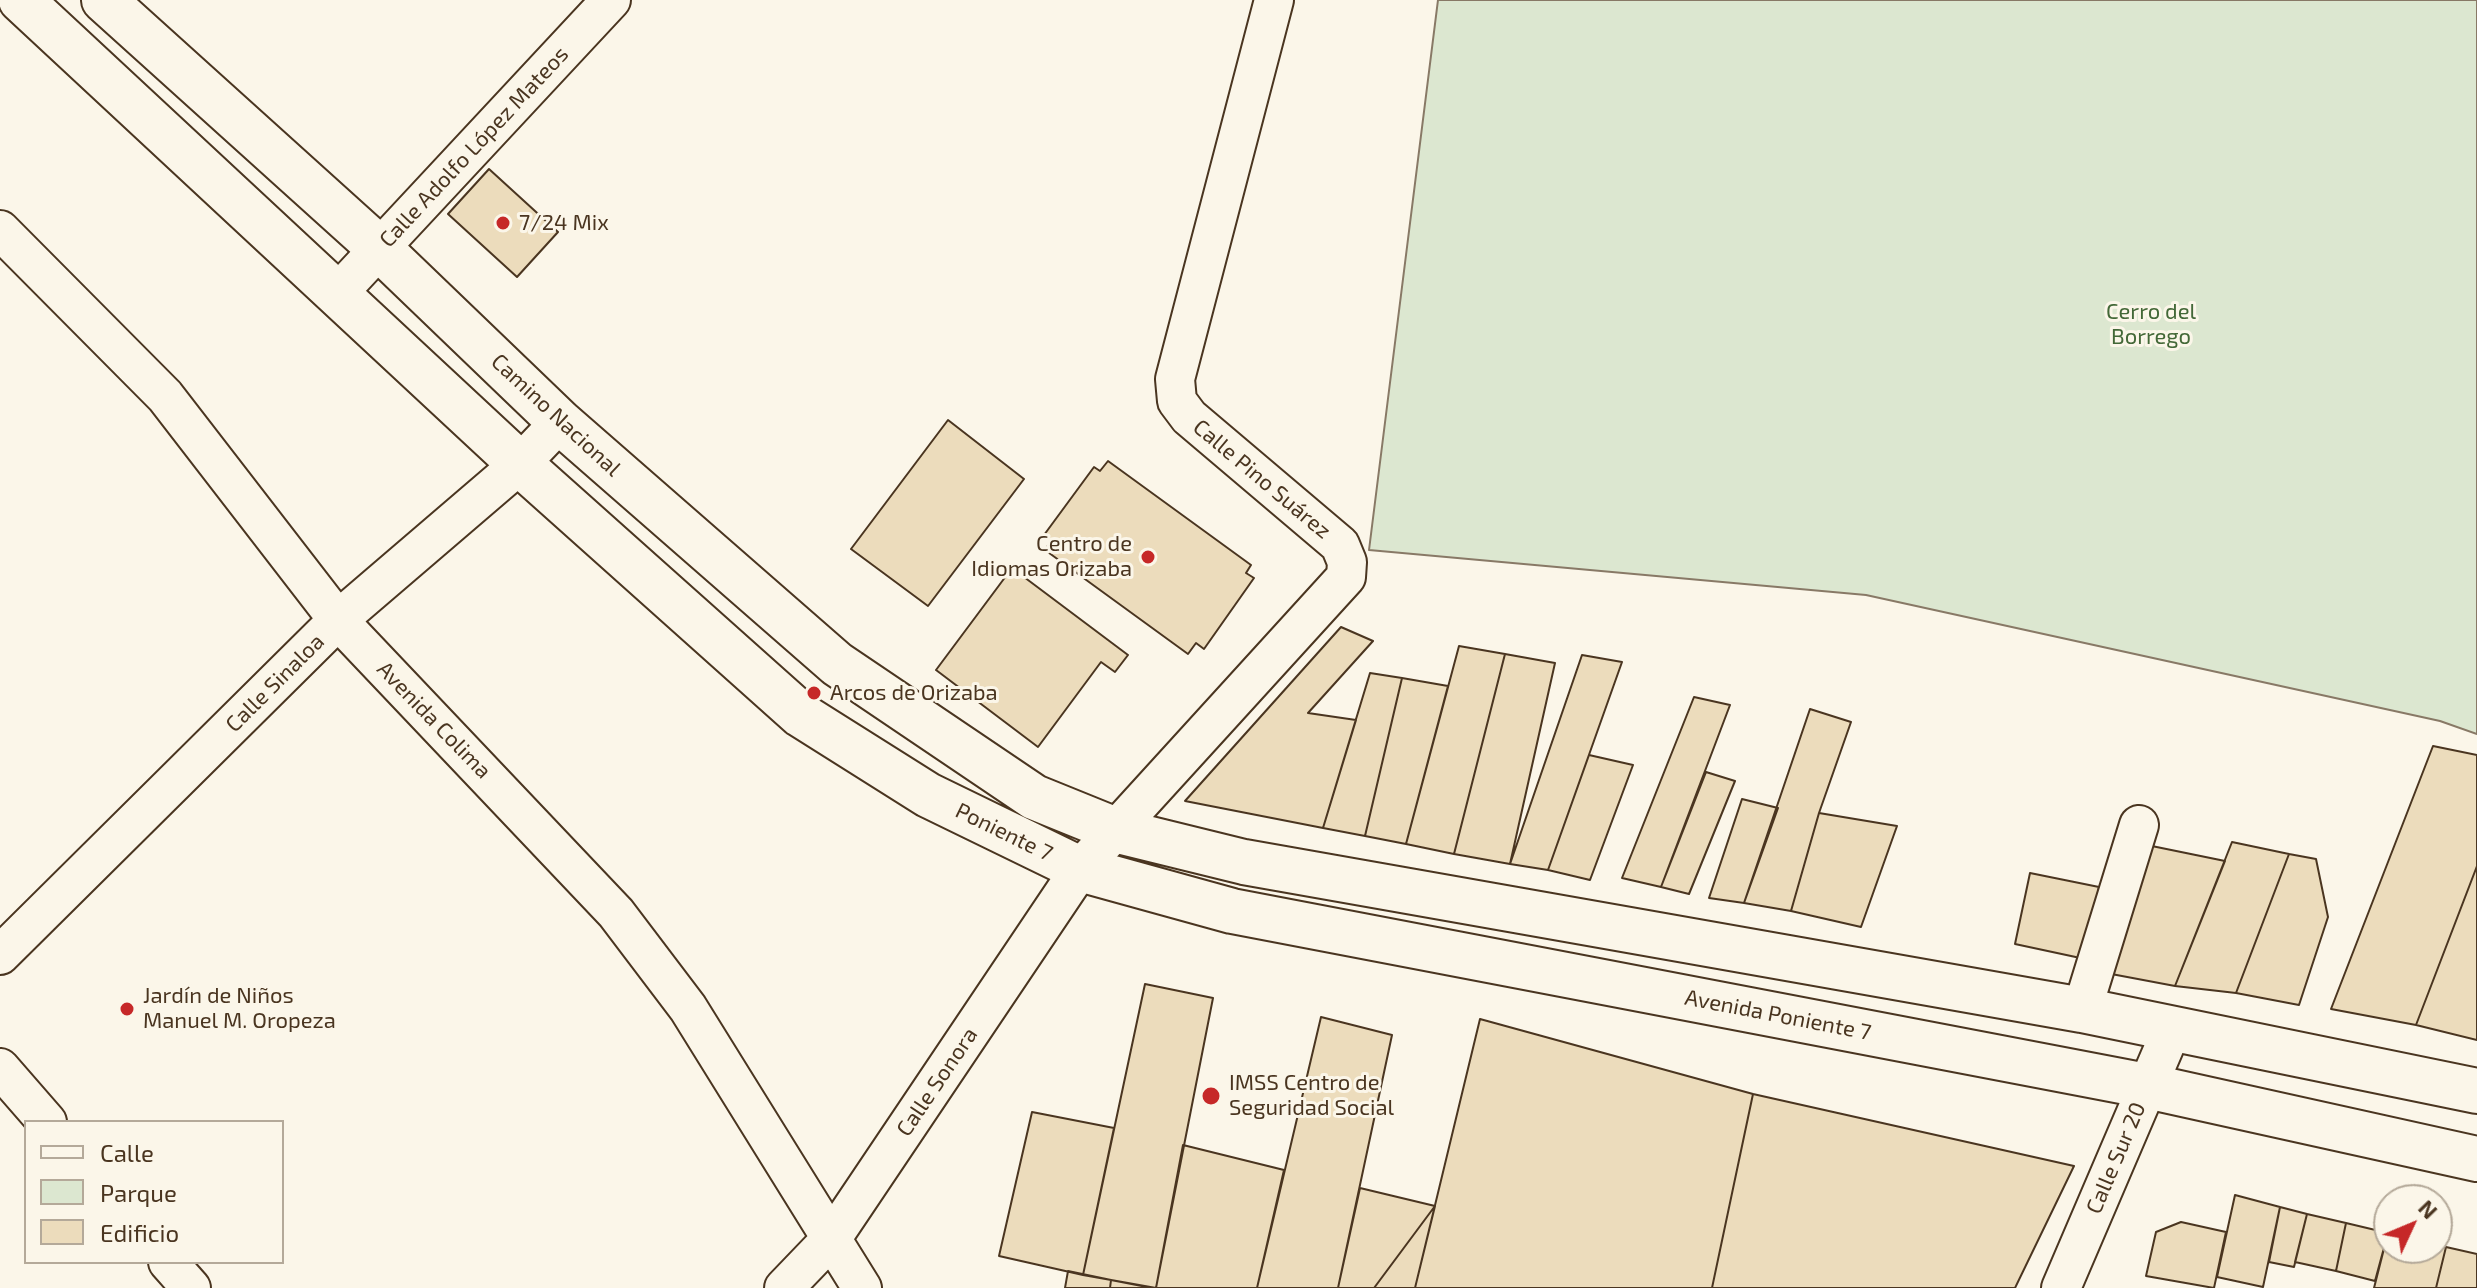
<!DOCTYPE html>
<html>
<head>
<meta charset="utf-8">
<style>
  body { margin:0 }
  #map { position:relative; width:2477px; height:1288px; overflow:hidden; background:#fbf6e9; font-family:"Exo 2",sans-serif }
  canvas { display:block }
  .legend { position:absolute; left:24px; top:1120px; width:260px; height:144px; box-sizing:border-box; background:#fbf6e9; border:2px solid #b4a999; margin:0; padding:10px 14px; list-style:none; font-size:24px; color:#4a3520 }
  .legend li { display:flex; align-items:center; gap:16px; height:40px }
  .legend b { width:40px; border:2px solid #b4a999 }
  .north { position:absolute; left:2373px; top:1184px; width:80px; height:80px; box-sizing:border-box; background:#fbf6e9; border:2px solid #b4a999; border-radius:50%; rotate:46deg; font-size:22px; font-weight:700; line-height:32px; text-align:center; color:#4a3520 }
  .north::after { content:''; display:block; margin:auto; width:28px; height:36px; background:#c62828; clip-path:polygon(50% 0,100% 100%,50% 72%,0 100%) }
</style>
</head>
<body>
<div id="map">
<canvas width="2477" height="1288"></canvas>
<ul class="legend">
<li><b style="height:10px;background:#fbf6e9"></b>Calle</li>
<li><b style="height:22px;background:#dce7d0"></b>Parque</li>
<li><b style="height:22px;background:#ecdcbc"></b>Edificio</li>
</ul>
<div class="north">N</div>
</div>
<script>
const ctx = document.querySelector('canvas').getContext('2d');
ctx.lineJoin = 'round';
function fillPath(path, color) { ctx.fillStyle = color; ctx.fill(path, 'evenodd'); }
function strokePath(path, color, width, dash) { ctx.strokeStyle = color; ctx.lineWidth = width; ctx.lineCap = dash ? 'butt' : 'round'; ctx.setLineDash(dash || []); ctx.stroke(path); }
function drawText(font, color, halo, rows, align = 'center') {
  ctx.font = font + ' "Exo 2",sans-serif'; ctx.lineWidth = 6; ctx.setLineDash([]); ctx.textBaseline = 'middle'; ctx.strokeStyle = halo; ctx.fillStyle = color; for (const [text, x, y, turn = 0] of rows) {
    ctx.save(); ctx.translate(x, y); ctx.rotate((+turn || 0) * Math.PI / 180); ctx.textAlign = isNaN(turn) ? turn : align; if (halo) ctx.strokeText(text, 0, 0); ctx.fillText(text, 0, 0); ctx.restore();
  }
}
const green = new Path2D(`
  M 1438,0 L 2477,0 L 2477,734 L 2440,721 L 1866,595 L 1369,550 Z`);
const building = new Path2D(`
  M 489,169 L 558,232 L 517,277 L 448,214 Z
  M 948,420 L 1024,479 L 928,606 L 851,549 Z
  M 1108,461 L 1251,565 L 1246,573 L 1254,578 L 1204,649 L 1196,643 L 1188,654 L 1045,550 L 1051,541 L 1044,535 L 1094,467 L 1100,471 Z
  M 1012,568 L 1128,655 L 1115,672 L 1101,662 L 1038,747 L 936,670 Z
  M 1341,627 L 1373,641 L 1308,713 L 1356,720 L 1323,828 L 1185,801 Z
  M 1459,646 L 1505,654 L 1454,854 L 1406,844 Z
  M 1505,654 L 1555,663 L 1510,864 L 1454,854 Z
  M 1582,655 L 1622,662 L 1548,870 L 1510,864 Z
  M 1370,673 L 1402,678 L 1365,836 L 1323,828 Z
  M 1402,678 L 1448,686 L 1406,844 L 1365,836 Z
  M 1694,697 L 1730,705 L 1661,887 L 1622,878 Z
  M 1810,709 L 1851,722 L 1819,813 L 1791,911 L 1744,903 Z
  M 2433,746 L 2477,755 L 2477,866 L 2416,1025 L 2331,1009 Z
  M 1589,755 L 1633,765 L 1590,880 L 1548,870 Z
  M 1706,772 L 1735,781 L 1689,894 L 1661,887 Z
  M 1742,799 L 1778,808 L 1744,903 L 1709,898 Z
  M 1819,813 L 1897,826 L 1861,927 L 1791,911 Z
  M 2232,842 L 2289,854 L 2236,993 L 2175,986 Z
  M 2142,844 L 2225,861 L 2175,986 L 2106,973 Z
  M 2289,854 L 2316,859 L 2328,917 L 2299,1005 L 2236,993 Z
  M 2477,866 L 2477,1040 L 2416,1025 Z
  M 2030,873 L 2099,887 L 2085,959 L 2015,944 Z
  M 1145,984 L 1213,998 L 1156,1288 L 1083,1275 Z
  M 1321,1017 L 1392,1035 L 1338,1288 L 1257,1288 Z
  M 1480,1019 L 1753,1094 L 1712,1288 L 1415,1288 Z
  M 1753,1094 L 2074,1166 L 2015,1288 L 1712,1288 Z
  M 1032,1112 L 1114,1128 L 1083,1275 L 999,1256 Z
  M 1183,1145 L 1284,1170 L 1257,1288 L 1156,1288 Z
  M 1360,1188 L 1435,1206 L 1374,1288 L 1338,1288 Z
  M 2235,1195 L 2280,1207 L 2263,1287 L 2217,1277 Z
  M 1435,1206 L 1415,1288 L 1374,1288 Z
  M 2280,1207 L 2307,1214 L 2294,1267 L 2269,1262 Z
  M 2307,1214 L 2346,1223 L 2336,1271 L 2295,1262 Z
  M 2181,1222 L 2226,1232 L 2214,1288 L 2146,1276 L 2156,1232 Z
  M 2346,1223 L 2388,1233 L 2375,1281 L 2336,1271 Z
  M 2388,1233 L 2389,1248 L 2446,1247 L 2436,1288 L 2374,1288 Z
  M 2446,1247 L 2477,1254 L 2477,1288 L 2436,1288 Z
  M 1068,1271 L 1111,1280 L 1110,1288 L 1065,1288 Z
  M 1111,1280 L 1152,1288 L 1110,1288 Z`);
const minor = new Path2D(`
  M 0,230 L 165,396 L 338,620 L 616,913 L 688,1008 L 862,1288
  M 337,294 L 611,0
  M 0,955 L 338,620 L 520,464 L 560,422
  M 2082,1010 L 2139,825
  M 0,1068 L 47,1122
  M 168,1262 L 191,1288
  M 784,1288 L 832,1238 L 1080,869 L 1346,577 L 1347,562 L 1340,545 L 1189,417 L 1177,401 L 1175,379 L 1274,0
  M 2061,1288 L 2172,1029`);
const primary = new Path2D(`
  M 21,0 L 520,464 L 801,715 L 928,795 L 1080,869 L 1232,911 L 2147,1086 L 2477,1159
  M 104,0 L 380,249 L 560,422 L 837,664 L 1034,797 L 1118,831 L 1244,862 L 2082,1010 L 2477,1091`);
const markers = [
  [503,223,8,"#c62828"],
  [1148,557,8,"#c62828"],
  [814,693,8,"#c62828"],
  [127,1009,8,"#c62828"],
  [1211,1096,10,"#c62828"]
];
const streetNames = [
  ["Calle Adolfo López Mateos",474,147,-47],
  ["Camino Nacional",556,415,43],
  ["Calle Pino Suárez",1262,479,40],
  ["Calle Sinaloa",275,683,-45],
  ["Avenida Colima",434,720,46],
  ["Poniente 7",1004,832,26],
  ["Avenida Poniente 7",1778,1015,11],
  ["Calle Sonora",937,1082,-56],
  ["Calle Sur 20",2116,1158,-67]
];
const poiNames = [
  ["7/24 Mix",519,223],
  ["Centro de",1132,544,"right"],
  ["Idiomas Orizaba",1132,569,"right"],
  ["Arcos de Orizaba",830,693],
  ["Jardín de Niños",143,996],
  ["Manuel M. Oropeza",143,1021],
  ["IMSS Centro de",1229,1083],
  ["Seguridad Social",1229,1108]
];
const parkNames = [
  ["Cerro del",2151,312],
  ["Borrego",2151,337]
];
fillPath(green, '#dce7d0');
strokePath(green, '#887966', 2);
fillPath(building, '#ecdcbc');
strokePath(building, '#4a3520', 2);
strokePath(minor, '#4a3520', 42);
strokePath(primary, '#4a3520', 48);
strokePath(minor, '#fbf6e9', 38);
strokePath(primary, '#fbf6e9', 44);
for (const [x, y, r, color] of markers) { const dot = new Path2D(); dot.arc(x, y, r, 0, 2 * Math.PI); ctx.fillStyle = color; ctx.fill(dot); strokePath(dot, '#fbf6e9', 3); }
drawText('22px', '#4a3520', '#fbf6e9', streetNames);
drawText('22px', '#4a3520', '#fbf6e9', poiNames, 'left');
drawText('22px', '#436837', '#fbf6e9', parkNames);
</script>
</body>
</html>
